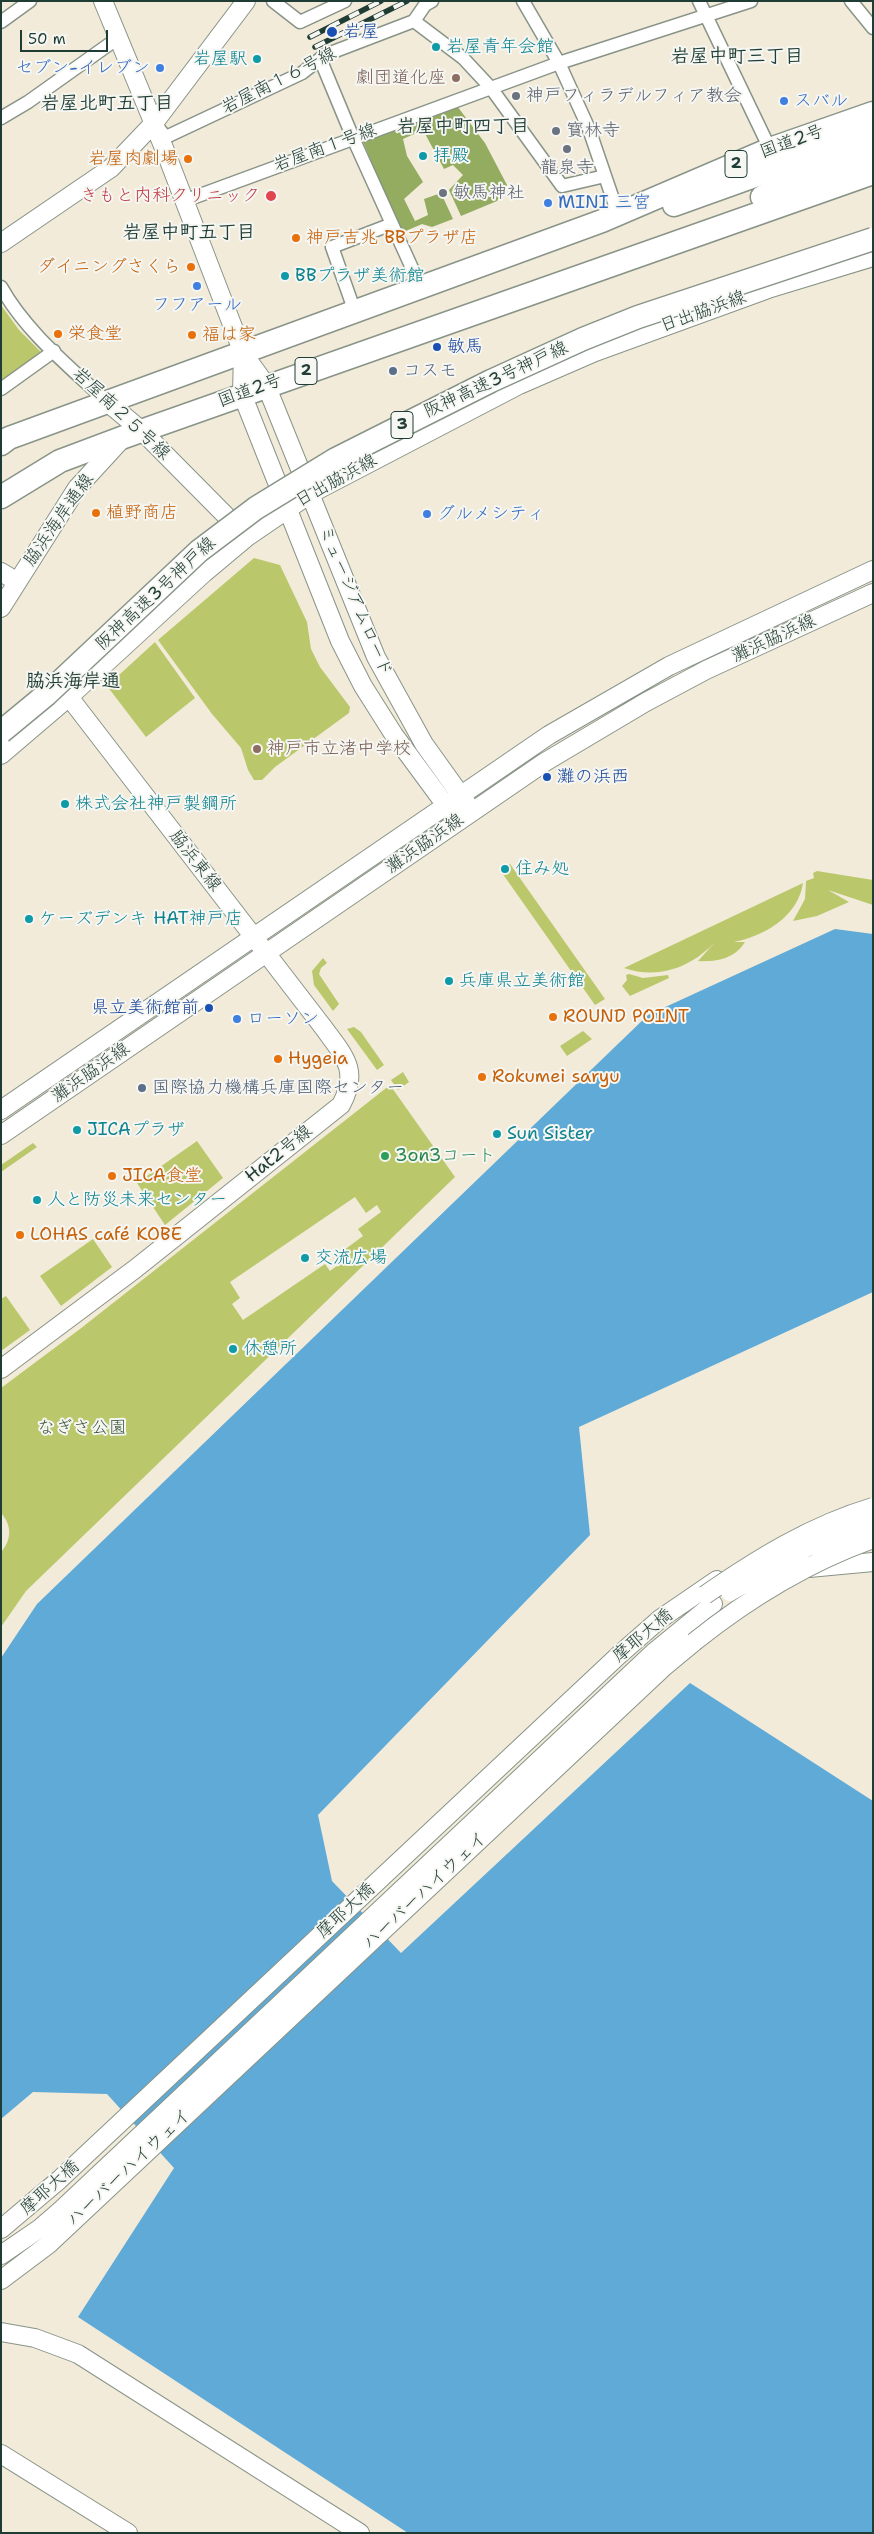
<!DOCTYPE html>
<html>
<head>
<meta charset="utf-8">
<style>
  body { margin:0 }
  #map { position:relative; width:874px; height:2534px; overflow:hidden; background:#f2ebda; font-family:"Shantell Sans",sans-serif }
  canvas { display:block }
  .frame { position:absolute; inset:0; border:2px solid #1f3d34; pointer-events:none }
  .scale { position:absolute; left:20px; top:30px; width:88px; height:22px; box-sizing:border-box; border:2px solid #1f3d34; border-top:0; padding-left:6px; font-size:15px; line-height:18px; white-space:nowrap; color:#1f3d34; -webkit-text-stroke:4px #f6f6f2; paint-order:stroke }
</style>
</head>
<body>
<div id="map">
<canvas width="874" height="2534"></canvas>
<div class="frame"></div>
<div class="scale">50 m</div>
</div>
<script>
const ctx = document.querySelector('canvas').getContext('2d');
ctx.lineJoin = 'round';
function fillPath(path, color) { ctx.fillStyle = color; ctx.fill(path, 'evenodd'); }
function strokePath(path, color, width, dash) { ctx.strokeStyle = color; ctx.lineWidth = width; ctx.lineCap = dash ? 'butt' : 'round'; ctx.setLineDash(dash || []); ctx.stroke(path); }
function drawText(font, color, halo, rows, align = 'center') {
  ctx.font = font + ' "Shantell Sans","Klee One",sans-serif'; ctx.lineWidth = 4; ctx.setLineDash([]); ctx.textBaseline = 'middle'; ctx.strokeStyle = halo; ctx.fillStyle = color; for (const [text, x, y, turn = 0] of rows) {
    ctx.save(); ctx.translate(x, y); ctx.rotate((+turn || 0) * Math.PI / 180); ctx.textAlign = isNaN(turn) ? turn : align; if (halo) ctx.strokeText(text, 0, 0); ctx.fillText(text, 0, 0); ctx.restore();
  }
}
const green = new Path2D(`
  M 1,305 L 19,330 L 44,355 L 1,384 Z
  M 254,558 L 280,565 L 307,622 L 311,649 L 320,667 L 350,707 L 349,713 L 275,767 L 262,780 L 254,780 L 248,770 L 241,748 L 212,714 L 158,640 Z
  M 155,642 L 195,698 L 146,737 L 107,686 Z
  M 510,864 L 605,999 L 595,1005 L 500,870 Z
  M 817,871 L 873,880 L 873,905 L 828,890 L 849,902 L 817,916 L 793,921 L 805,899 L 806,881 L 814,878 L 813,873 Z
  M 803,883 C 798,917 764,936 734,942 L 745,942 C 734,959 717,962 698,961 L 716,941 C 692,967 659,980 624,968 Z
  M 323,958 L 327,963 L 321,968 L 319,974 L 339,1004 L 333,1011 L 314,985 L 312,971 Z
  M 629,974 L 643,978 L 668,975 L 669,978 L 630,996 L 622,986 L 627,980 L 626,975 Z
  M 354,1027 L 361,1032 L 384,1065 L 377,1070 L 347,1029 Z
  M 583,1031 L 592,1039 L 567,1056 L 560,1046 Z
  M 403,1072 L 409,1082 L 398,1090 L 391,1080 Z
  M 390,1085 L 455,1177 L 26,1591 L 1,1627 L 1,1552 C 12,1540 12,1525 1,1513 L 1,1388 L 80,1329 ZM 355,1197 L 366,1213 L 377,1205 L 381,1212 L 358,1229 L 363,1236 L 340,1253 L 345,1260 L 330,1271 L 325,1264 L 243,1320 L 232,1304 L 240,1298 L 230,1282 Z
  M 197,1141 L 223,1178 L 165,1225 L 137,1183 Z
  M 33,1143 L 37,1147 L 1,1172 L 1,1165 Z
  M 93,1239 L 112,1267 L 61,1306 L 40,1276 Z
  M 6,1296 L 30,1330 L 1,1351 L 1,1299 Z`);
const forest = new Path2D(`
  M 457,106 L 485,143 L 507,185 L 497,201 L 461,216 L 449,190 L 463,175 L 453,165 L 444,169 L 423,130 L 403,139 L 407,156 L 423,182 L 404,199 L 415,221 L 428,215 L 424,199 L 441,193 L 453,219 L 432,227 L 422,224 L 401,233 L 362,139 Z`);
const water = new Path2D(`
  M 835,929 L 873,934 L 873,1292 L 579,1427 L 590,1535 L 318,1815 L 332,1881 L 401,1953 L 690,1683 L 873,1801 L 873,2533 L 408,2533 L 78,2317 L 174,2168 L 107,2094 L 33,2092 L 1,2119 L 1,1658 L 37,1604 L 648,1015 Z`);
const street = new Path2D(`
  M 273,1 L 300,22 L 345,1
  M 523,1 L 559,63 L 589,129 L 618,214
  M 699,1 L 770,149
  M 851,1 L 873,28
  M 414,21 L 463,58 L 491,88 L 562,186 L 605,176
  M 1,22 L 30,1
  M 321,61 L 353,138 L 421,288
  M 1,118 L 28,102 L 118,38
  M 158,128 L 166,137 L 302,73 L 325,55 L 414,21 L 425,5 L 432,1
  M 184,201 L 559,63 L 751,1
  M 1,287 C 26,332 69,366 106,401
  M 355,312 L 332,247 L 392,224
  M 1,389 L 54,351`);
const secondary = new Path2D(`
  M 103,1 L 166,153 L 243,353 L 266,385 L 376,657 L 424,744 L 467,804
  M 1,243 L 111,168 L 154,123 L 246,1
  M 243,353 L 242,394 L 340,641 L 363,686 L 394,735 L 453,815
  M 106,401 L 142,431 L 243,533
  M 1,572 L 16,581
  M 1,608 L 77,488 L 122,439
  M 1,755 L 69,697 L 204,573 L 247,537 L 310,494 L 519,385 L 595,352 L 768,289 L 873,257
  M 1,1110 L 549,735 L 669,666 L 873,570
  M 1,1135 L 545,762 L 646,702 L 706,670 L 873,593
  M 1,1369 L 135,1269 L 341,1105 C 360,1070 344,1056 323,1027 L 69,697
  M 809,1568 L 873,1562
  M 1,2229 L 59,2180 L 619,1655 L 660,1619 L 717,1580
  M 1,2255 L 39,2229 L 61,2210 L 653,1653 L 713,1604
  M 1,2280 L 49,2244 L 665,1666 L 694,1642
  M 1,2332 L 35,2338 L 78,2354 L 360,2533
  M 1,2454 L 128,2533`);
const highway = new Path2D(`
  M 762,197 L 873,152
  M 674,205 L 780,167 L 873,130
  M 1,444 L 9,438 L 602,221 L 770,149 L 873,113
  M 1,497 L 60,461 L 124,437 L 873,173`);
const rail = new Path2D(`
  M 310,37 L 381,1
  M 315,47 L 407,1`);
const secondaryBridge = new Path2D(`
  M 730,1592 L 806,1548 L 873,1521
  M 705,1595 C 757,1559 812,1525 873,1507
  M 694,1642 C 749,1598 806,1563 873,1539`);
const highwayBridge = new Path2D(`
  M 1,732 L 47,694 L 199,551 L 256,508 L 336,459 L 491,381 L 583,339 L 638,317 L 873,239`);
const markers = [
  [332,32,6,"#1a4fb4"],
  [436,47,5,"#0f9aa8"],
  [257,59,5,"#0f9aa8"],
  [160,68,5,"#3f7fe0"],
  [456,78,5,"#8d6e63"],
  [516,96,5,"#6b7280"],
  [784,101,5,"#3f7fe0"],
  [556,131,5,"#6b7280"],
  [567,149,5,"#6b7280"],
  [423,156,5,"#0f9aa8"],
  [188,159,5,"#e8710a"],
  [443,193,5,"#6b7280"],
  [271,196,6,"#e0444e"],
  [548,203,5,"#3f7fe0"],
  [296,238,5,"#e8710a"],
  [191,267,5,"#e8710a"],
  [285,276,5,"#0f9aa8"],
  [197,286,5,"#3f7fe0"],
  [58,334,5,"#e8710a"],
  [192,335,5,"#e8710a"],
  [437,347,5,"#1a4fb4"],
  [393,371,5,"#5c6f8a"],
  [96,513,5,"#e8710a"],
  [427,514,5,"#3f7fe0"],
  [257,749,5,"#8d6e63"],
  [547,777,5,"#1a4fb4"],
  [65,804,5,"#0f9aa8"],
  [505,869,5,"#0f9aa8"],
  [29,919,5,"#0f9aa8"],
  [449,981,5,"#0f9aa8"],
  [209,1008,5,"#1a4fb4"],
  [553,1017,5,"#e8710a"],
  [237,1019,5,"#3f7fe0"],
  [278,1059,5,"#e8710a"],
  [482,1077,5,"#e8710a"],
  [142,1088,5,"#5c6f8a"],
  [77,1130,5,"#0f9aa8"],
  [497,1134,5,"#0f9aa8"],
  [385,1156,5,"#2e9e5b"],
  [112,1176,5,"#e8710a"],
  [37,1200,5,"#0f9aa8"],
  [20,1235,5,"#e8710a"],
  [305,1258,5,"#0f9aa8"],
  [233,1349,5,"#0f9aa8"]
];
const shields = [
  [736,164,22],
  [306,371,22],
  [402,425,22]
];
const shieldNames = [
  ["2",736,164],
  ["2",306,371],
  ["3",402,425]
];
const transitNames = [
  ["岩屋",343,32],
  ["敏馬",447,347],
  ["灘の浜西",557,777],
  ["県立美術館前",199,1008,"right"]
];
const cultureNames = [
  ["岩屋青年会館",446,47],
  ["岩屋駅",247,59,"right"],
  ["拝殿",433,156],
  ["BBプラザ美術館",295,276],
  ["株式会社神戸製鋼所",75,804],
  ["住み処",515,869],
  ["ケーズデンキ HAT神戸店",39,919],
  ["兵庫県立美術館",459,981],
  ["JICAプラザ",87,1130],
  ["Sun Sister",507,1134],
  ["人と防災未来センター",47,1200],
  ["交流広場",315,1258],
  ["休憩所",243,1349]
];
const shopNames = [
  ["セブン-イレブン",150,68,"right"],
  ["スバル",794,101],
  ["MINI 三宮",558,203],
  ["フフアール",197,305,"center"],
  ["グルメシティ",437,514],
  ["ローソン",247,1019]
];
const educationNames = [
  ["劇団道化座",446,78],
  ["神戸市立渚中学校",267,749,"left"]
];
const streetNames = [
  ["岩屋南１６号線",279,81,-27],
  ["国道2号",792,142,-20],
  ["岩屋南１号線",325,148,-20],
  ["日出脇浜線",703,312,-20],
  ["阪神高速3号神戸線",496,380,-25],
  ["国道2号",250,391,-20],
  ["岩屋南２５号線",121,414,43],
  ["日出脇浜線",336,481,-29],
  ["脇浜海岸通線",59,520,-55],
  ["阪神高速3号神戸線",156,594,-43],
  ["ミュージアムロード",355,601,67],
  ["灘浜脇浜線",774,639,-25],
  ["灘浜脇浜線",425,844,-35],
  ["脇浜東線",195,861,52],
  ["灘浜脇浜線",91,1073,-35],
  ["Hat2号線",279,1154,-39],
  ["摩耶大橋",643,1636,-40],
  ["ハーバーハイウェイ",425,1891,-43],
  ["摩耶大橋",346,1911,-43],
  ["ハーバーハイウェイ",129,2168,-43],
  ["摩耶大橋",50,2188,-42]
];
const worshipNames = [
  ["神戸フィラデルフィア教会",526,96],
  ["寳林寺",566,131],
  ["龍泉寺",567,168,"center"],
  ["敏馬神社",453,193]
];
const foodNames = [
  ["岩屋肉劇場",178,159,"right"],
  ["神戸吉兆 BBプラザ店",306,238],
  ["ダイニングさくら",181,267,"right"],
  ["栄食堂",68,334],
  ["福は家",202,335],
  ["植野商店",106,513],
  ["ROUND POINT",563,1017],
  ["Hygeia",288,1059],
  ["Rokumei saryu",492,1077],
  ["JICA食堂",122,1176],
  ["LOHAS café KOBE",30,1235]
];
const healthNames = [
  ["きもと内科クリニック",260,196]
];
const serviceNames = [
  ["コスモ",403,371],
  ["国際協力機構兵庫国際センター",152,1088]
];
const leisureNames = [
  ["3on3コート",395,1156]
];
const parkNames = [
  ["なぎさ公園",82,1428]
];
const neighbourhoodNames = [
  ["岩屋中町三丁目",737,57],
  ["岩屋北町五丁目",107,104],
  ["岩屋中町四丁目",463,127],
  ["岩屋中町五丁目",189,233],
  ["脇浜海岸通",73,682]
];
fillPath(green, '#bac86b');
fillPath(forest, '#93ac5f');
fillPath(water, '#5faad7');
strokePath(street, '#889487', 15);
strokePath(secondary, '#889487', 20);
strokePath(highway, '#889487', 25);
strokePath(street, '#fff', 12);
strokePath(secondary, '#fff', 18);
strokePath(highway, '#fff', 22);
strokePath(rail, '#1f3d34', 5.5);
strokePath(rail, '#f6f6f2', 4, [11]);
strokePath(secondaryBridge, '#889487', 20, []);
strokePath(highwayBridge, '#889487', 25, []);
strokePath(secondaryBridge, '#fff', 18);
strokePath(highwayBridge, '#fff', 22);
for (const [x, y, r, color] of markers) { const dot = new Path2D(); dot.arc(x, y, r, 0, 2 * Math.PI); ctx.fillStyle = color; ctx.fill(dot); strokePath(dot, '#f6f6f2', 2); }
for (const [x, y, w] of shields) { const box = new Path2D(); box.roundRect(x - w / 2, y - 13.5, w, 27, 4); ctx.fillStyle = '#f6f6f2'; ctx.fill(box); strokePath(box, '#1f3d34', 1); }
drawText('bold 16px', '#1f3d34', null, shieldNames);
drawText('18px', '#164399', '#f6f6f2', transitNames, 'left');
drawText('18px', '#0d838f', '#f6f6f2', cultureNames, 'left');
drawText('18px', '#366cbe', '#f6f6f2', shopNames, 'left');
drawText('18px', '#785e54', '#f6f6f2', educationNames, 'right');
drawText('18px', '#1f3d34', '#f6f6f2', streetNames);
drawText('18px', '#5b616d', '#f6f6f2', worshipNames, 'left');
drawText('18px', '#c56008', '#f6f6f2', foodNames, 'left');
drawText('18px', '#be3a42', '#f6f6f2', healthNames, 'right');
drawText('18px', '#4e5e75', '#f6f6f2', serviceNames, 'left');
drawText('18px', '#27864d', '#f6f6f2', leisureNames, 'left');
drawText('18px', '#3e593f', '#f6f6f2', parkNames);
drawText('bold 19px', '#1f3d34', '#f6f6f2', neighbourhoodNames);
</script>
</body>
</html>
